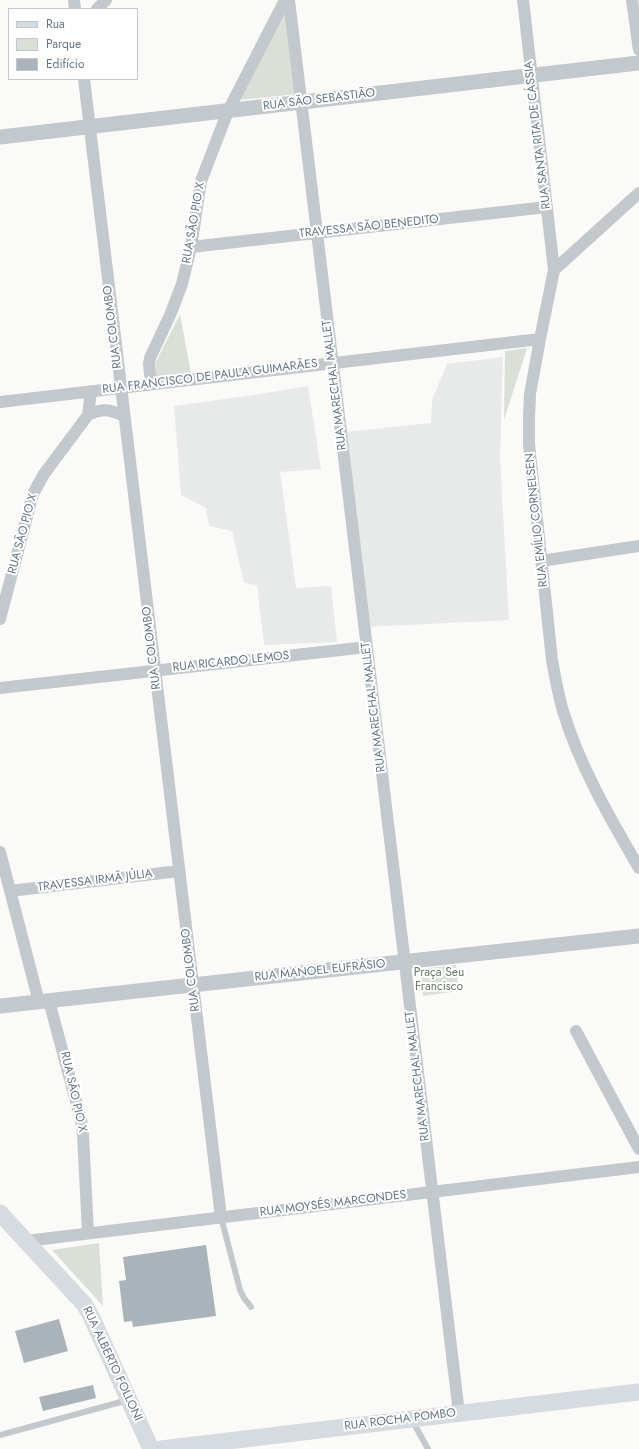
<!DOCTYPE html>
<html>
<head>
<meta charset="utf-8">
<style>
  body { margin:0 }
  #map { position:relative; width:639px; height:1449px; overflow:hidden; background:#fafaf8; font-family:Jost,sans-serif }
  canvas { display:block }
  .legend { position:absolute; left:8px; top:8px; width:130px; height:72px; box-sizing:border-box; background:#fff; border:1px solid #c1c8cd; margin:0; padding:5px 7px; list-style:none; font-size:12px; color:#657683 }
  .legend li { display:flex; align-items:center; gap:8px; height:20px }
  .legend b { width:20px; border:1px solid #c1c8cd }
</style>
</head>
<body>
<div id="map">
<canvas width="639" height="1449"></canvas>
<ul class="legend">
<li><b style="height:5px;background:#d6dbdf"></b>Rua</li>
<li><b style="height:11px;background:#dadfd7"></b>Parque</li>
<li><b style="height:11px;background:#aab3b9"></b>Edifício</li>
</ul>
</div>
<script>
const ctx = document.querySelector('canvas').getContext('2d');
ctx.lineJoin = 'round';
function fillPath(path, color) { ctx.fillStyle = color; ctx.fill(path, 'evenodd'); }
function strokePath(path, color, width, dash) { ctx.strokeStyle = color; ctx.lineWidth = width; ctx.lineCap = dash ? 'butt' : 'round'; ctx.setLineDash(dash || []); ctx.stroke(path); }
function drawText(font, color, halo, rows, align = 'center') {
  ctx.font = font + ' Jost,sans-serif'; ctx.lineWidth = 4; ctx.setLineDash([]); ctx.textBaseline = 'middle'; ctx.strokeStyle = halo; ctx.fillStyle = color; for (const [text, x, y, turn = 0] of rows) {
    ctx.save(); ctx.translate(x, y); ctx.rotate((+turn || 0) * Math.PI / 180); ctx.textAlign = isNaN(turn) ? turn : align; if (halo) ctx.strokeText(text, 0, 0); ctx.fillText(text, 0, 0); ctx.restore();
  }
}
const built = new Path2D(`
  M 503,357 L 500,457 L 509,620 L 366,627 L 345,432 L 431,423 L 432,400 L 447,364 Z
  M 308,386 L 321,469 L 280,472 L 296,588 L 331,586 L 337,642 L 264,645 L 257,585 L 244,583 L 232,531 L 209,526 L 206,508 L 181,495 L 174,406 L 254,395 Z`);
const green = new Path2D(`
  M 286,9 L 297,94 L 240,100 Z
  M 180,314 L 191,373 L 155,377 L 156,362 Z
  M 527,348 L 504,420 L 505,351 Z
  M 456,965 L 459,991 L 423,996 L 420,969 Z
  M 99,1243 L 103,1306 L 52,1250 Z`);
const building = new Path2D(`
  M 206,1245 L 216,1316 L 133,1327 L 132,1321 L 124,1322 L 119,1281 L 126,1280 L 123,1257 Z
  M 59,1319 L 68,1351 L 24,1363 L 15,1331 Z
  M 93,1385 L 96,1398 L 43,1411 L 39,1397 Z`);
const service = new Path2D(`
  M 221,1217 L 240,1290 L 244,1298 L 251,1307
  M 412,1420 L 428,1449
  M 0,1435 L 128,1400`);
const minor = new Path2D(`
  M 74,0 L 75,9
  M 289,0 L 459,1413
  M 523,0 L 554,270
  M 632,0 L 639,50
  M 97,9 L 106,0
  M 84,79 L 221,1217
  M 639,193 L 554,270 L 540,339 L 530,394 L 529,417 L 529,444 L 552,660 C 555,677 558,694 563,711 C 580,767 610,818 639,868
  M 191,247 L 547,207
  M 151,384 L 149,364 L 150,358 L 171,313 L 182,284 L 191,247 L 201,181 L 228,111 L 285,0
  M 0,402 L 540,339
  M 88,415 C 103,408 109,409 124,416
  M 541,561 L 639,546
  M 0,619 L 33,494 L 44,474 L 88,415 L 91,391
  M 0,688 L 367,647
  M 0,852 L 39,1002
  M 10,891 L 179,871
  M 49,1001 L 81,1120 L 83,1134 L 88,1233
  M 576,1031 L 639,1149
  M 26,1241 L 639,1167`);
const tertiary = new Path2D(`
  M 0,137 L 639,63
  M 0,1006 L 639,936`);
const secondary = new Path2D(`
  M 0,1213 L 84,1304 L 91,1316 L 151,1449
  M 161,1449 L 639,1392`);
const streetNames = [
  ["RUA SÃO SEBASTIÃO",319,100,-7],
  ["RUA SANTA RITA DE CÁSSIA",538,135,-97],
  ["RUA SÃO PIO X",194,223,-80],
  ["TRAVESSA SÃO BENEDITO",369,227,-6],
  ["RUA COLOMBO",113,327,-97],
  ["RUA FRANCISCO DE PAULA GUIMARÃES",210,377,-7],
  ["RUA MARECHAL MALLET",335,385,-97],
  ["RUA EMÍLIO CORNELSEN",537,520,-96],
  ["RUA SÃO PIO X",23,534,-75],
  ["RUA COLOMBO",152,648,-97],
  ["RUA RICARDO LEMOS",231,662,-6],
  ["RUA MARECHAL MALLET",374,707,-97],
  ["TRAVESSA IRMÃ JÚLIA",95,881,-7],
  ["RUA COLOMBO",191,970,-97],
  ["RUA MANOEL EUFRÁSIO",320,971,-6],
  ["RUA MARECHAL MALLET",418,1076,-97],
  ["RUA SÃO PIO X",73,1092,77],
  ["RUA MOYSÉS MARCONDES",333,1204,-7],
  ["RUA ALBERTO FOLLONI",112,1364,65],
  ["RUA ROCHA POMBO",400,1420,-7]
];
const parkNames = [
  ["Praça Seu",439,973],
  ["Francisco",439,987]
];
fillPath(built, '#e8e9e9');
fillPath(green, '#dadfd7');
fillPath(building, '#aab3b9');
strokePath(service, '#c3c8cc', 6);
strokePath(minor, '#c3c8cc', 12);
strokePath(tertiary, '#c3c8cc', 15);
strokePath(secondary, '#d6dbdf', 17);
drawText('12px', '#657683', '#fff', streetNames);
drawText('12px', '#687a64', '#fff', parkNames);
</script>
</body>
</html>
